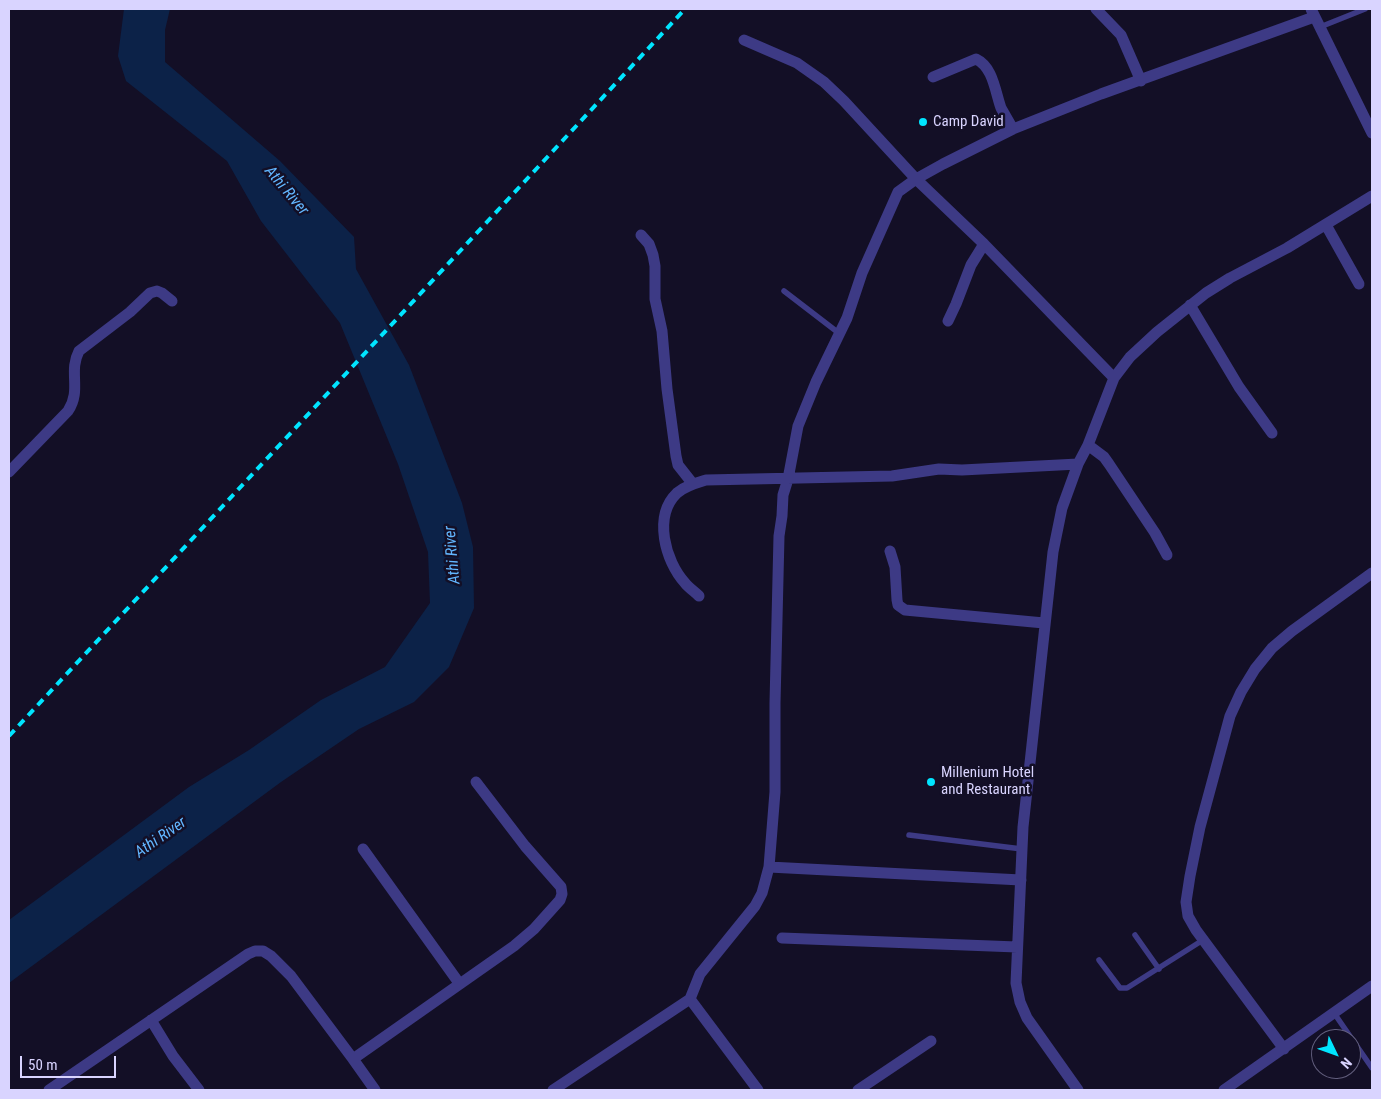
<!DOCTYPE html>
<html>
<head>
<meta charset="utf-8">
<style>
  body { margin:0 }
  #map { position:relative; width:1381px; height:1099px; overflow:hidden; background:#130f26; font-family:"Roboto Condensed",sans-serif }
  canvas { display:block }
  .frame { position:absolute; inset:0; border:10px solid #d9d4ff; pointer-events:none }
  .north { position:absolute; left:1311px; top:1029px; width:50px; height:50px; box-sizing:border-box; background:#130f26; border:1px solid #625e7d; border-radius:50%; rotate:132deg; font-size:14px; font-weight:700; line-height:20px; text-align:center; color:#d9d4ff }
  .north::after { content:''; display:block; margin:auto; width:18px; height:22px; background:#00e5ff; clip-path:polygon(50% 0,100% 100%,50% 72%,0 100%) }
  .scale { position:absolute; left:20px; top:1056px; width:96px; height:22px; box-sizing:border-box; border:2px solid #d9d4ff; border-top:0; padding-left:6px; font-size:15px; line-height:18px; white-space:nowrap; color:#d9d4ff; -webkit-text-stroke:4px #130f26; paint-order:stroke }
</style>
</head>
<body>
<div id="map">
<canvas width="1381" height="1099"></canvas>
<div class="frame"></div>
<div class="north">N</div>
<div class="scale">50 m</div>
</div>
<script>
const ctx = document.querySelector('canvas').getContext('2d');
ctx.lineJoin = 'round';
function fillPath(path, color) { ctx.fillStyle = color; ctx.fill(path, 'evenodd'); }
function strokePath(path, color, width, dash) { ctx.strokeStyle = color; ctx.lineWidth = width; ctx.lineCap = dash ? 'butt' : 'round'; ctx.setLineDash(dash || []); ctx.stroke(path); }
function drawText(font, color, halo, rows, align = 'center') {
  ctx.font = font + ' "Roboto Condensed",sans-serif'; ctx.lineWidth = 5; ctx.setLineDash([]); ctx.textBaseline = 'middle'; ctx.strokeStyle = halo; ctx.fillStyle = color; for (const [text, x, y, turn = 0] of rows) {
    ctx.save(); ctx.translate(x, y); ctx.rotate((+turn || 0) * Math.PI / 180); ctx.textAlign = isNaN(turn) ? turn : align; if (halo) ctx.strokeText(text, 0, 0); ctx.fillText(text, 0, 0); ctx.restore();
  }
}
const water = new Path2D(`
  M 124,9 L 170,9 L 165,30 L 165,62 L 280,161 L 354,237 L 356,269 L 409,365 L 462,503 L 473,547 L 474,608 L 449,667 L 414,702 L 359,729 L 281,782 L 9,983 L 9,920 L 189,787 L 249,750 L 321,700 L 385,667 L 430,603 L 428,552 L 398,464 L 340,323 L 261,221 L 227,161 L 126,81 L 118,56 Z`);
const lane = new Path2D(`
  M 1320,27 L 1365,9
  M 784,291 L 840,334
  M 909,835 L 1022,849
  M 1135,935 L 1159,969
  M 1099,960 L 1120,988 L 1127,988 L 1203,940
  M 1334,1013 L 1372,1068`);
const street = new Path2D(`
  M 1096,9 L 1121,35 L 1141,81
  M 1311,9 L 1372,133
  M 744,40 L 797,63 L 824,82 L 844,101 L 916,179 L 984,244 L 1114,378
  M 933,77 L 976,59 C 993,67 995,91 1001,108 C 1005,115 1009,122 1013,129
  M 1326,225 L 1359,284
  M 641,235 L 649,244 L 653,255 L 655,266 L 655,299 L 662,331 L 667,389 L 676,456 L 678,465 L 693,484
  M 1190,305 L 1239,387 L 1272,433
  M 948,321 L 956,304 L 971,265 L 984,244
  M 1088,445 L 1104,457 L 1109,464 L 1155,533 L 1167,555
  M 9,472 L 68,411 C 82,390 68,372 79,351 L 130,312 L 150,293 L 157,291 L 162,293 L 172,301
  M 890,551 L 895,567 L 897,600 L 898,605 L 905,610 L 1044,623
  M 699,596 C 695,592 689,588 685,583 C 665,561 653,516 677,493 C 685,486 696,483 706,480 L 892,476 L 939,469 L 962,470 L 1078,464
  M 363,849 L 459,983
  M 769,867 L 1021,880
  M 782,938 L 1017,947
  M 690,999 L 758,1090
  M 151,1020 L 173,1056 L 199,1090
  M 1284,1049 L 1196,930 L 1188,916 L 1186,902 L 1190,876 L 1200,827 L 1230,716 L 1241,692 L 1255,669 L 1272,648 L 1292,631 L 1372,573
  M 49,1090 L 248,954 L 255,951 L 263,951 L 271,956 L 291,976 L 353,1059
  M 375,1090 L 353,1059 L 514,946 L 534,929 L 560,900 L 562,894 L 561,887 L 525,846 L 476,782
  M 553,1090 L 690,999 L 700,974 L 755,906 L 762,893 L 769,867 L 775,792 L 775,703 L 779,536 L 782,516 L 783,495 L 788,479 L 798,426 L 816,382 L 847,318 L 862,273 L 898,192 L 916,179 L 943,164 L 1013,129 L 1101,94 L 1314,17
  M 858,1090 L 931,1041
  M 1078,1090 L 1027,1018 L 1020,1002 L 1016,983 L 1023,827 L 1053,552 L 1062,508 L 1078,464 L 1088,445 L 1114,378 L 1130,357 L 1157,332 L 1206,293 L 1230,278 L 1287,248 L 1372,196
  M 1224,1090 L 1372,986`);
const rail = new Path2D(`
  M 9,736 L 685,9`);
const markers = [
  [923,122,5,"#00e5ff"],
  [931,782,5,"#00e5ff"]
];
const poiNames = [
  ["Camp David",933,122],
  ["Millenium Hotel",941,773],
  ["and Restaurant",941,790]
];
const waterNames = [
  ["Athi River",286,191,50],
  ["Athi River",453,555,-95],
  ["Athi River",161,838,-35]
];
fillPath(water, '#0c2248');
strokePath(lane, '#3d3a85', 5.5);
strokePath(street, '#3d3a85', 11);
strokePath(rail, '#00e5ff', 4, [8, 6]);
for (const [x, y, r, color] of markers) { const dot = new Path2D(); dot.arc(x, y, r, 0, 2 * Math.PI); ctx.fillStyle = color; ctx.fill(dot); strokePath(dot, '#130f26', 2); }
drawText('15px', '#d9d4ff', '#130f26', poiNames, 'left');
drawText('italic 16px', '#62b6ff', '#130f26', waterNames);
</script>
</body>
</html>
